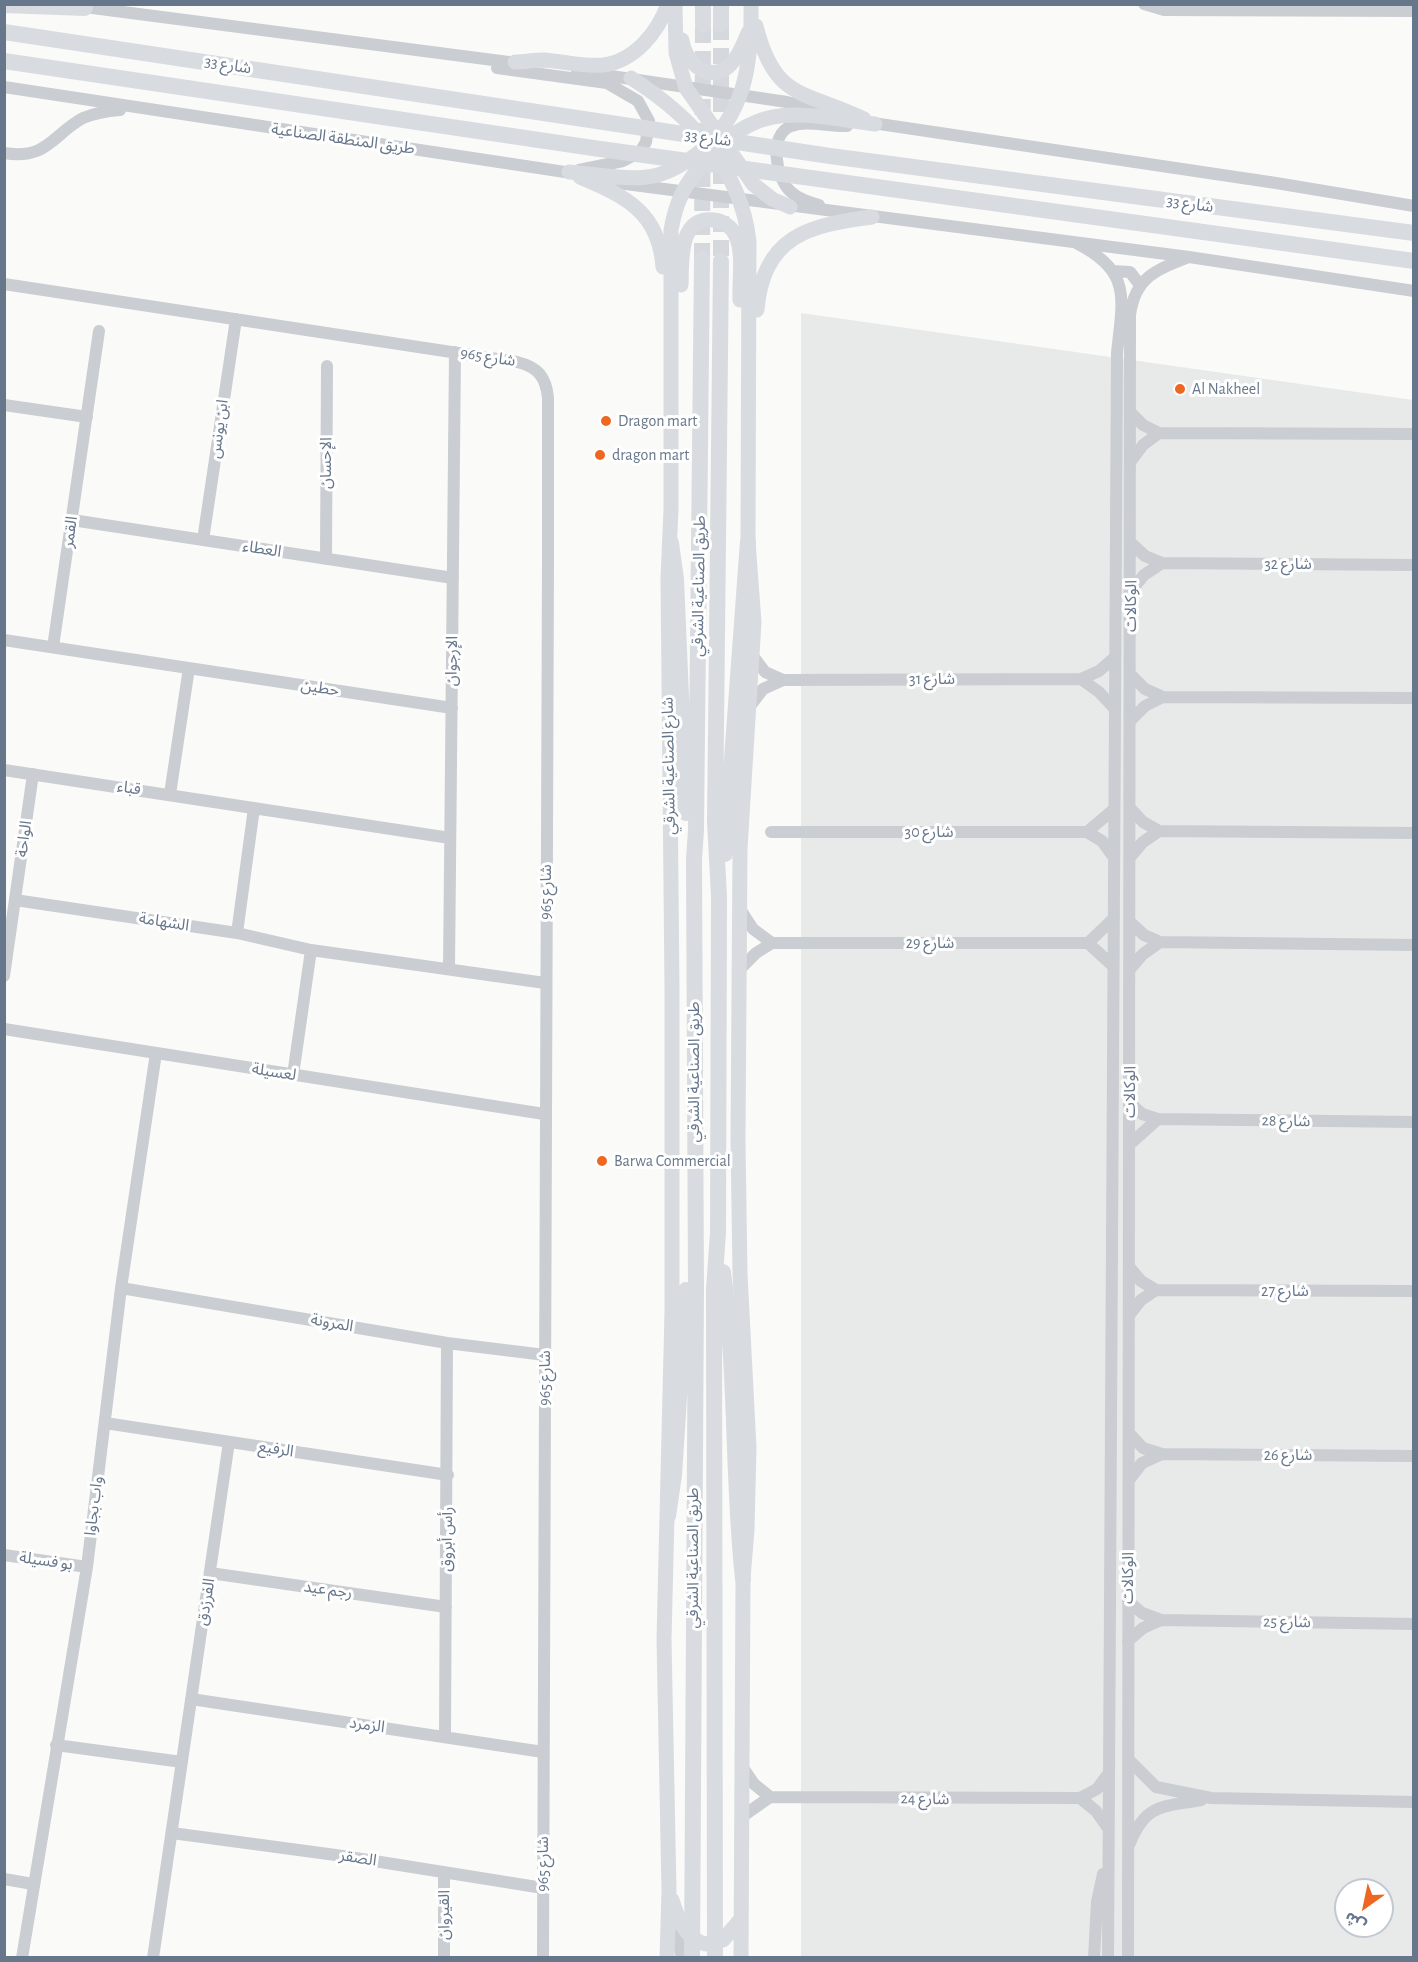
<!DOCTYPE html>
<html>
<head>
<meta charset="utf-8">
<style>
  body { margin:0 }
  #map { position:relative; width:1418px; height:1962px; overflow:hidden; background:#fafaf8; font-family:"Alegreya Sans","Noto Sans Arabic",sans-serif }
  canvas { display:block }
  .frame { position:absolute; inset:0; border:6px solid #67778b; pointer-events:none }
  .north { position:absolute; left:1334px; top:1878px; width:60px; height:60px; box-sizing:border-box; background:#fff; border:2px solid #c2c9d1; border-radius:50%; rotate:213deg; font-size:16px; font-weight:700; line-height:24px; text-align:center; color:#67778b }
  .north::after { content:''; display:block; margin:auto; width:21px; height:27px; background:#ef6622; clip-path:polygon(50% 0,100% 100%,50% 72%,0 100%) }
</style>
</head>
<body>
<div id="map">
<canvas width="1418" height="1962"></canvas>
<div class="frame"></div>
<div class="north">ش</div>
</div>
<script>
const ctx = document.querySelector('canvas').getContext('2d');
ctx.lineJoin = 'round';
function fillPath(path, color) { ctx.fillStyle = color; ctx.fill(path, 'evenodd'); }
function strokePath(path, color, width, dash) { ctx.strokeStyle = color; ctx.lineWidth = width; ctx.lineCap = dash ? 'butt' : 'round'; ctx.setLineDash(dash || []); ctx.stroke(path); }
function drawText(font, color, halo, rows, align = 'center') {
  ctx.font = font + ' "Alegreya Sans","Noto Sans Arabic",sans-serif'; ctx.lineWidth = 6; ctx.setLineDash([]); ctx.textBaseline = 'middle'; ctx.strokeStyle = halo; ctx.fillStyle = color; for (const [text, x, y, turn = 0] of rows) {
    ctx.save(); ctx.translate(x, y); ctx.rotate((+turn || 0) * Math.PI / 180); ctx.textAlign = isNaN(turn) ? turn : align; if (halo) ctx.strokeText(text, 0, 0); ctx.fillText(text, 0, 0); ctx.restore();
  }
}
const built = new Path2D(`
  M 801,313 L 1413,400 L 1413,1957 L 801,1958 ZM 1346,1890 L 1382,1890 L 1382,1926 L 1346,1926 Z`);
const highwayTunnel = new Path2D(`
  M 721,24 L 721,261
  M 702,259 L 703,25`);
const minor = new Path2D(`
  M 1144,4 L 1164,10 L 1414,11
  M 77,6 L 524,64
  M 497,68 L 607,83 L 638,101 L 649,121 L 646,142 L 640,152 L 623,161 L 579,170
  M 577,71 L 787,102 L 829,111
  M 4,87 L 578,174
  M 866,122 L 1276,183 L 1414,206
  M 4,153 C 48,160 53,134 83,118 C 95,113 107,111 120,110
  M 618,183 L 1189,257 L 1414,291
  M 819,205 C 809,202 798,199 790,191 C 776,178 768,135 791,126 C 808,120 829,127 847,126
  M 1074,242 C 1132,271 1123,296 1117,353 L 1108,1958
  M 1113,271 L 1130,272 L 1140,285
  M 4,284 L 517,362 C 538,367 546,377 548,398 L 548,559 L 543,1958
  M 4,405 L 87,417
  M 1131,413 L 1143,425 L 1159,433 L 1414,434
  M 1131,461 L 1143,445 L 1159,433
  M 72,520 L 453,578
  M 203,540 L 236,319
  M 1131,543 L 1145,556 L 1162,563 L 1414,565
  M 326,559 L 327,366
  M 1131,591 L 1144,575 L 1162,563
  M 4,640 L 452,708
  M 53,647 L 99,331
  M 753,656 L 765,672 L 783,680
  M 1131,675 L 1145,689 L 1163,697 L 1414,698
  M 1081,679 L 1099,692 L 1114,708
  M 750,706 L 763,689 L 783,680 L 1081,679 L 1099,671 L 1114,658
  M 1131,720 L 1145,706 L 1163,697
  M 4,770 L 450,838
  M 170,794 L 189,668
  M 1131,809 L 1143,822 L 1159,831 L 1414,833
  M 771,832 L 1087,832 L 1102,841 L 1112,855
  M 1087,832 L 1113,810
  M 1131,856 L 1143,842 L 1159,831
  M 15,900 L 237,933 L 311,950 L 545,983
  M 740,909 L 753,929 L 772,943
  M 1130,922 L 1144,935 L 1160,942 L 1414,945
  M 237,933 L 254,808
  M 1088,943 L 1112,920
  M 741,968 L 756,953 L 772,943 L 1088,943 L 1112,965
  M 449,969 L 455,352
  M 1130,969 L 1143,954 L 1160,942
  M 4,976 L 33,774
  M 4,1029 L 544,1114
  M 293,1075 L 311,950
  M 1130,1103 L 1142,1114 L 1158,1119 L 1414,1122
  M 1130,1144 L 1158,1119
  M 1130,1268 L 1141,1281 L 1156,1290 L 1414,1291
  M 121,1288 L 447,1343 L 545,1355
  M 1130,1314 L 1141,1300 L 1156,1290
  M 105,1423 L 448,1475
  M 1129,1433 L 1143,1448 L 1162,1454 L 1414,1456
  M 1129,1480 L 1142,1463 L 1162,1454
  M 4,1555 L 87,1567
  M 210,1573 L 446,1607
  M 1128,1601 L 1142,1613 L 1161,1620 L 1414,1624
  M 1128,1641 L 1143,1628 L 1161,1620
  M 191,1699 L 543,1752
  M 445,1736 L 447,1343
  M 56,1745 L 182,1762
  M 1128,1759 L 1156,1787 L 1211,1798 L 1414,1802
  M 743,1768 L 754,1784 L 770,1797
  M 1080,1798 L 1096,1811 L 1108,1828
  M 743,1816 L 770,1797 L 1080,1798 L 1097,1789 L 1108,1774
  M 172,1833 L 343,1856 L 543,1888
  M 1130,1843 C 1146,1803 1164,1807 1201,1800
  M 4,1879 L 33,1884
  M 673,1915 L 682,1958
  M 22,1958 L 87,1567 L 121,1288 L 156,1053
  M 153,1958 L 229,1442
  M 444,1958 L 444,1872
  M 1094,1958 L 1097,1902 L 1103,1874
  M 1128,1958 L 1130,315 C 1135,277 1156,270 1189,257`);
const major = new Path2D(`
  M 675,4 L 676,53 L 686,88 L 753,184 L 772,199 L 790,207
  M 756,26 C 775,101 804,90 864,119
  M 682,40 C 685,60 704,81 725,69 C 737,61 743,45 748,33
  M 515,62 C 524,62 534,60 543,60 C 563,61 583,67 603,65 C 635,61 658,32 668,4
  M 631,78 C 690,115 741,169 749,241 L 748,541 L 754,622 L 740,848 L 738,1141 L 740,1274 L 749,1448 L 747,1530 L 743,1579 L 741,1958
  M 569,172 C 594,174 622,180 647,177 C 666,175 682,165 697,154 C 746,115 752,63 751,4
  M 580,177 C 625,196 659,212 663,267
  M 681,285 C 682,262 678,216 714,220 C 723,221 732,227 736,236 C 744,254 739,281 740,300
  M 757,310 C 763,236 809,225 872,217
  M 672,1900 C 678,1919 684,1937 705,1944 L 723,1940 L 741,1919
  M 667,1958 L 669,1891 L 664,1639 L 672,1311 L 672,989 L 668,578 L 671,509 L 671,230 C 676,201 685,183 705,161 C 760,98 801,115 875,124`);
const highway = new Path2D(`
  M 703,4 L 703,25
  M 4,5 L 85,8
  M 721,24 L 721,4
  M 4,32 L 830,156 L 1414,233
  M 4,61 L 593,148 L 1414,261
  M 671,543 L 676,579 L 686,813
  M 725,854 L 748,541
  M 723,1272 C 737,1374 732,1477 743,1579
  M 668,1516 L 674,1475 L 686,1290
  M 692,1958 L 696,1289 L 694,859 L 696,830 L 702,259
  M 715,1958 L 714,1289 L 718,1233 L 719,896 L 715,822 L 721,261`);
const markers = [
  [1180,389,6,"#ef6622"],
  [606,421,6,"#ef6622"],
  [600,455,6,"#ef6622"],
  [602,1161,6,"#ef6622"]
];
const streetNames = [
  ["شارع 33",228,65,9],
  ["شارع 33",708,138,8],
  ["طريق المنطقة الصناعية",343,139,8],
  ["شارع 33",1190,204,8],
  ["شارع 965",488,357,9],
  ["ابن يونس",219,429,-82],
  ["الإحسان",326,463,-90],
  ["القمر",70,532,-82],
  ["العطاء",262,549,9],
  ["شارع 32",1288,564],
  ["طريق الصناعية الشرقي",699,586,-89],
  ["الوكالات",1131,606,-90],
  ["الإرجوان",452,661,-89],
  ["شارع 31",932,679],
  ["حطين",320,688,9],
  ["شارع الصناعية الشرقي",669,766,-91],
  ["قباء",129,788,8],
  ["شارع 30",929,832],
  ["الواحة",24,839,-82],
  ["شارع 965",546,892,-90],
  ["الشهامة",164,922,9],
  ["شارع 29",930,943],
  ["لعسيلة",274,1072,9],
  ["طريق الصناعية الشرقي",694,1072,-90],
  ["الوكالات",1130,1092,-90],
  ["شارع 28",1286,1121,1],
  ["شارع 27",1285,1291],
  ["المرونة",332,1323,10],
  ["شارع 965",545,1378,-90],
  ["الرفيع",276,1449,9],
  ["شارع 26",1288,1455],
  ["واب بجاوا",94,1506,-83],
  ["رأس أبروق",447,1539,-89],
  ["طريق الصناعية الشرقي",693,1558,-90],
  ["بو فسيلة",46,1561,8],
  ["الوكالات",1128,1578,-90],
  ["رجم عيد",328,1590,8],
  ["الفرزدق",206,1602,-81],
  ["شارع 25",1287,1622,1],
  ["الزمرد",367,1725,8],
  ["شارع 24",925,1799,1],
  ["الصقر",358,1858,9],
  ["شارع 965",543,1864,-90],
  ["القيروان",444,1915,-90]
];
const poiNames = [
  ["Al Nakheel",1192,389],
  ["Dragon mart",618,421],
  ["dragon mart",612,455],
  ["Barwa Commercial",614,1161]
];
fillPath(built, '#e8e9e9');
strokePath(highwayTunnel, '#d5d9dd', 16, [16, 8]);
strokePath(minor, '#cacdd1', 12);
strokePath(major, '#d8dce0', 15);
strokePath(highway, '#d8dce0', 16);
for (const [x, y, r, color] of markers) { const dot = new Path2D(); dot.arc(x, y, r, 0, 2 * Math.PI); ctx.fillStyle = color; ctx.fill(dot); strokePath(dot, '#fff', 2); }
drawText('16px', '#67778b', '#fff', streetNames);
drawText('16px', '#67778b', '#fff', poiNames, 'left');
</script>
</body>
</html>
